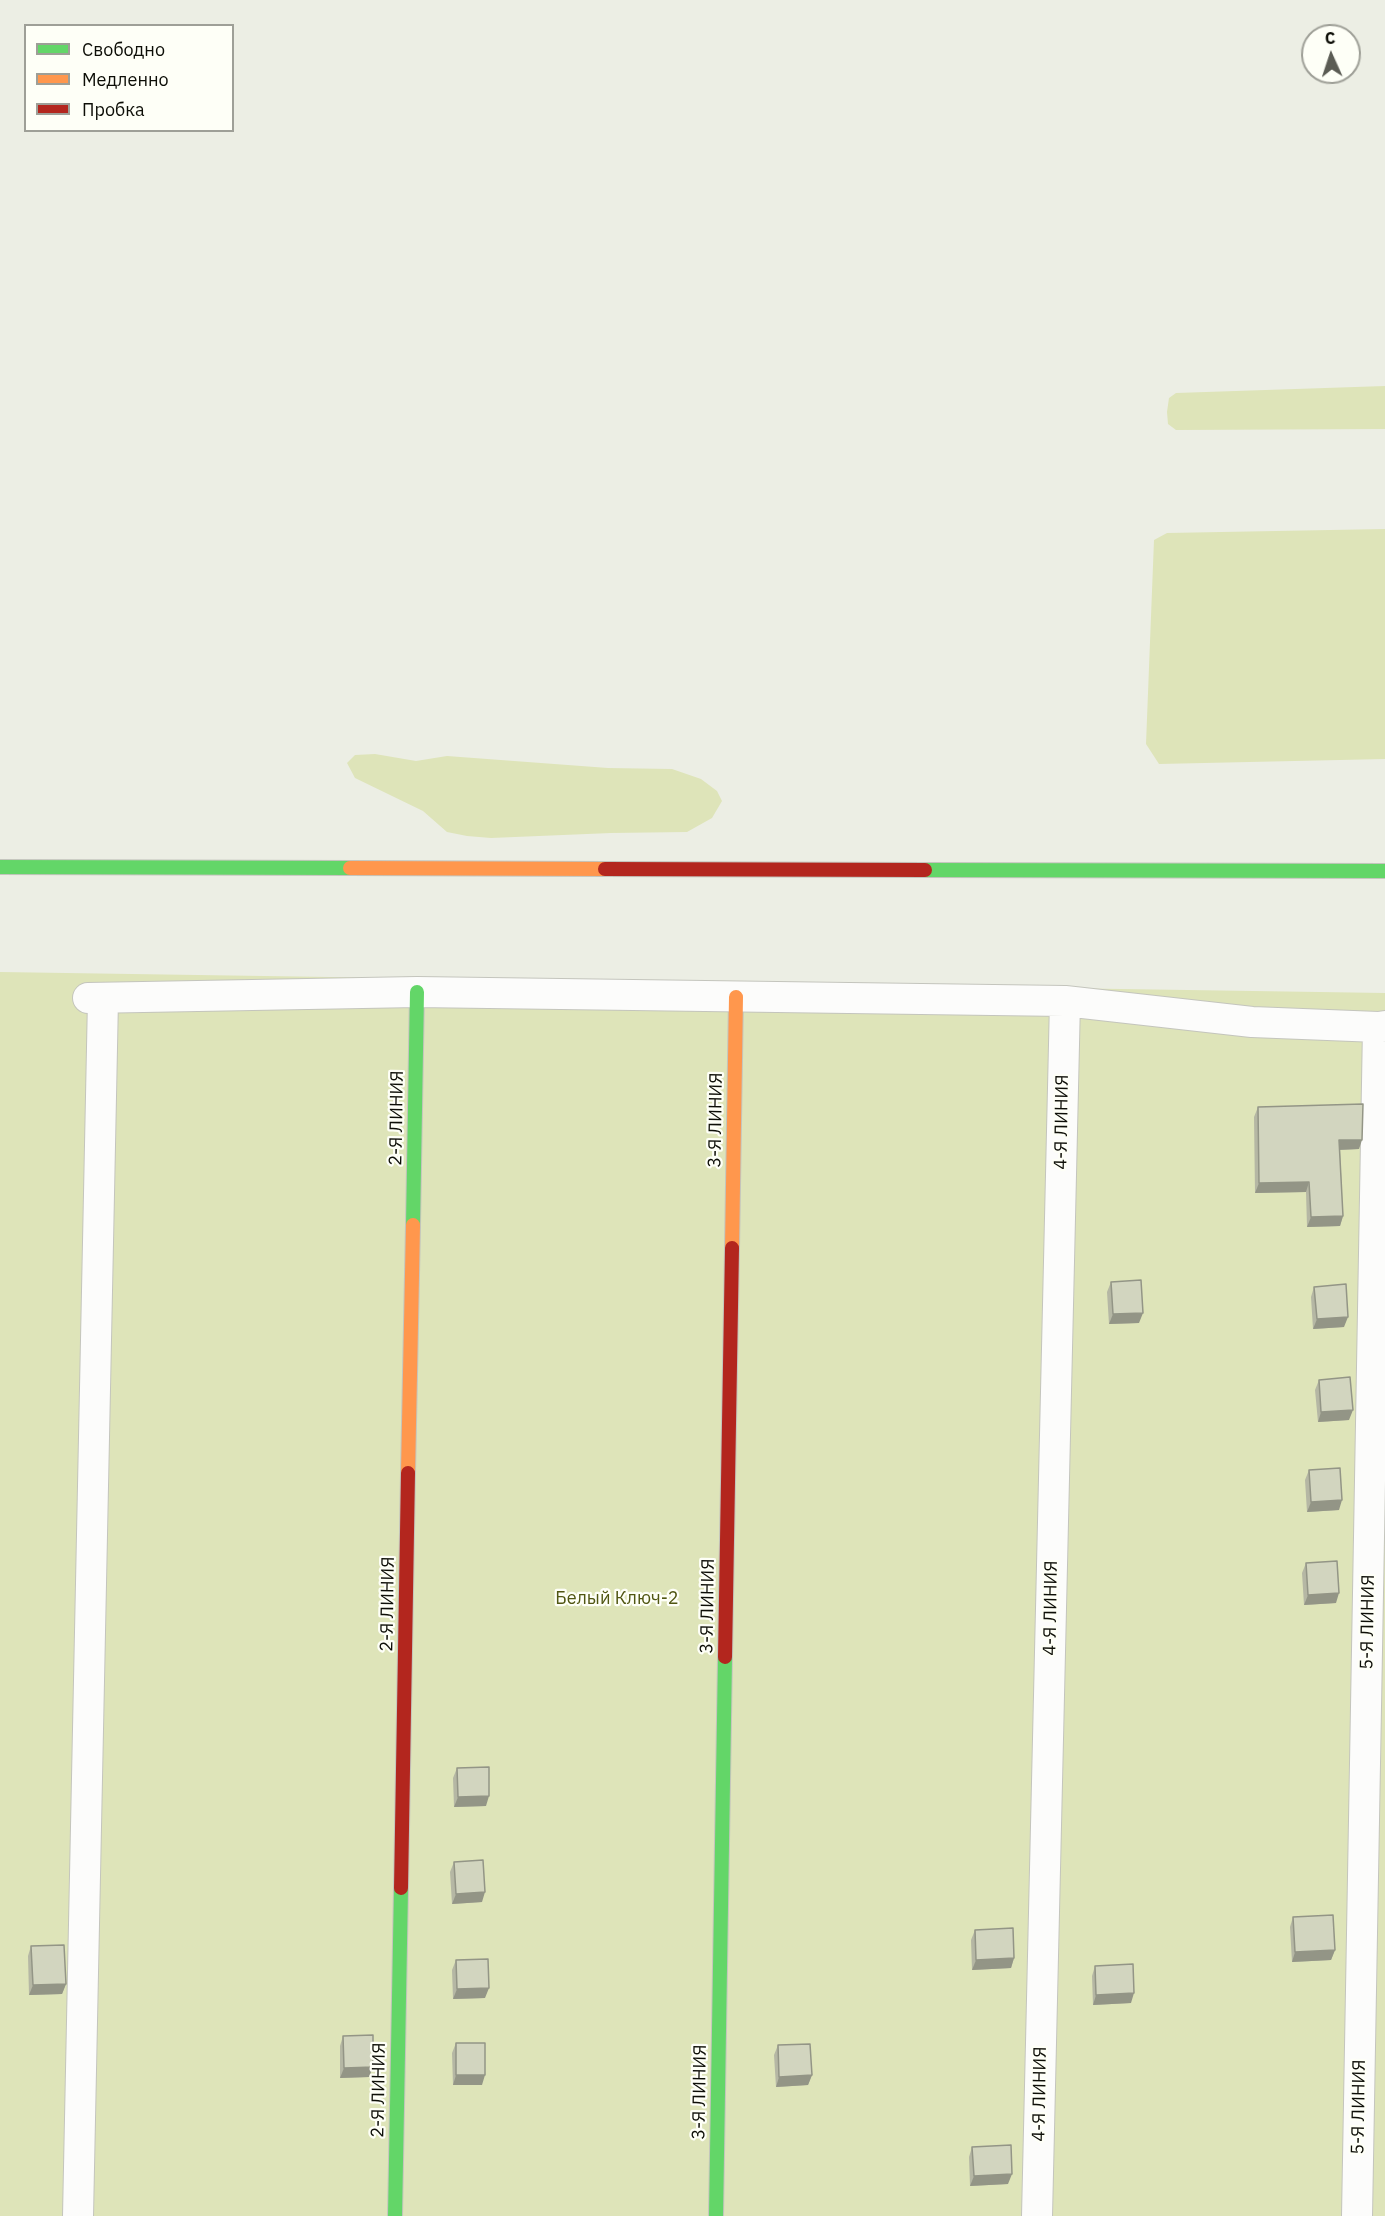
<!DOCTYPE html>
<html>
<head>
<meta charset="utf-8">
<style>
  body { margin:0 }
  #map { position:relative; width:1385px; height:2216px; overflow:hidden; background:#eceee4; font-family:"IBM Plex Sans",sans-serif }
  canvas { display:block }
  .legend { position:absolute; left:24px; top:24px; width:210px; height:108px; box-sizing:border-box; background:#fefff7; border:2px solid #9e9f97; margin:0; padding:8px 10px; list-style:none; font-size:18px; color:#0d0e07 }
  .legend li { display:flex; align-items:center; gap:12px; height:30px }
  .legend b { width:30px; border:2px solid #9e9f97 }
  .north { position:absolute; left:1301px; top:24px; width:60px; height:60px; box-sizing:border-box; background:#fefff7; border:2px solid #9e9f97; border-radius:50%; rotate:357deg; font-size:16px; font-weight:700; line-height:24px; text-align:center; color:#0d0e07 }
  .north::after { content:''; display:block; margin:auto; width:21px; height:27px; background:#5b5c54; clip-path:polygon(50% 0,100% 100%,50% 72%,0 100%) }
</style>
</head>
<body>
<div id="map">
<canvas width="1385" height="2216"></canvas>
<ul class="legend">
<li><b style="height:8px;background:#63d668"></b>Свободно</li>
<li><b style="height:8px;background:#ff974d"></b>Медленно</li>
<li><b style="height:8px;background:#b3261e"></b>Пробка</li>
</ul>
<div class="north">С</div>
</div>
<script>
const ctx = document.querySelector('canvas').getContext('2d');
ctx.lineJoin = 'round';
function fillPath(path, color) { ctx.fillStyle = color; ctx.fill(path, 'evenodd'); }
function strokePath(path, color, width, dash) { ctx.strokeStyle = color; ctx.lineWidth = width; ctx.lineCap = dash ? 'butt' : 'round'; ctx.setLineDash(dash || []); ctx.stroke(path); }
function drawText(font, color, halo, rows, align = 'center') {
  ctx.font = font + ' "IBM Plex Sans",sans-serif'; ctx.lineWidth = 4.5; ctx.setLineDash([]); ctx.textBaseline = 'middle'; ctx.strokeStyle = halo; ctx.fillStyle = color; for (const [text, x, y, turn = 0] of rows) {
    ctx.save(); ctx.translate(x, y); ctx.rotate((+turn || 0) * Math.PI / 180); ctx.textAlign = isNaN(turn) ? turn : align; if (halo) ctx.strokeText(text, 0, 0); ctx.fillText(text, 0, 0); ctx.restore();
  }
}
const green = new Path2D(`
  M 1385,386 L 1385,429 L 1176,430 L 1168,424 L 1167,412 L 1169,398 L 1176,393 Z
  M 1385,529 L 1385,759 L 1159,764 L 1146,744 L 1154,540 L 1167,533 Z
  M 375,754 L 416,761 L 447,756 L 608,768 L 672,769 L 701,779 L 717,791 L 722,801 L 712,818 L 687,832 L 611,833 L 491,838 L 467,836 L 447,832 L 423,811 L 355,778 L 347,763 L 355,755 Z
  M 0,972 L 1385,993 L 1385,2216 L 0,2216 Z`);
const street = new Path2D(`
  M 88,998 L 417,992 L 1065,1001 L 1252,1022 L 1378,1027 L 1385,1026
  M 78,2216 L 103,999
  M 1037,2216 L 1065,1001
  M 1357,2216 L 1378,1027`);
const fast = new Path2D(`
  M 0,867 L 350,868
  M 925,870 L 1385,871
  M 413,1225 L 417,992
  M 395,2216 L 401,1888
  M 716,2216 L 725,1657`);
const slow = new Path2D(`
  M 350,868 L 605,869
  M 732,1248 L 736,997
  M 408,1473 L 413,1225`);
const jam = new Path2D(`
  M 605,869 L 925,870
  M 725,1657 L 732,1248
  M 401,1888 L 408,1473`);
const wall = new Path2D(`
  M 1258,1107 L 1359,1149 L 1340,1150 L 1343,1216 L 1340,1226 L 1307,1227 L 1306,1192 L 1255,1193 L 1254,1117 Z
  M 1111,1282 L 1139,1323 L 1109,1324 L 1107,1292 Z
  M 1314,1287 L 1344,1327 L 1313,1329 L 1311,1297 Z
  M 1319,1380 L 1349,1420 L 1318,1422 L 1315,1390 Z
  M 1309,1470 L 1339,1510 L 1307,1512 L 1305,1480 Z
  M 1306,1563 L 1336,1603 L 1304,1605 L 1302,1573 Z
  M 457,1768 L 486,1806 L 454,1807 L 453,1778 Z
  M 454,1862 L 482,1902 L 452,1904 L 450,1872 Z
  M 1293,1917 L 1335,1950 L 1331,1960 L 1292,1962 L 1290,1927 Z
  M 975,1930 L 1014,1958 L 1011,1968 L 972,1970 L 971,1940 Z
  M 31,1946 L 66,1984 L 62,1994 L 29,1995 L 28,1956 Z
  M 456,1960 L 485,1998 L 453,1999 L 452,1970 Z
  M 1095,1966 L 1131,2003 L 1093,2005 L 1092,1976 Z
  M 343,2036 L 369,2077 L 340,2078 L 340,2046 Z
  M 456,2043 L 482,2085 L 453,2085 L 452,2053 Z
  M 778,2045 L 812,2075 L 808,2085 L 776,2087 L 774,2055 Z
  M 972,2147 L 1008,2184 L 970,2186 L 969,2157 Z`);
const shadedWall = new Path2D(`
  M 1339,1140 L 1362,1140 L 1359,1149 L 1336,1150 Z
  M 1309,1182 L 1306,1192 L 1255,1193 L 1259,1183 Z
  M 1343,1216 L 1340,1226 L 1307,1227 L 1311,1217 Z
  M 1143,1313 L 1139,1323 L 1109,1324 L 1113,1314 Z
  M 1348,1317 L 1344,1327 L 1313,1329 L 1317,1319 Z
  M 1353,1410 L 1349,1420 L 1318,1422 L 1321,1412 Z
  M 1342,1500 L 1339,1510 L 1307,1512 L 1311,1502 Z
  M 1339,1593 L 1336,1603 L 1304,1605 L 1308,1595 Z
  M 489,1796 L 486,1806 L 454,1807 L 458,1797 Z
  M 485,1892 L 482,1902 L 452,1904 L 456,1894 Z
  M 1335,1950 L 1331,1960 L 1292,1962 L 1295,1952 Z
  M 1014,1958 L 1011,1968 L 972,1970 L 976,1960 Z
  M 66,1984 L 62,1994 L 29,1995 L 33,1985 Z
  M 489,1988 L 485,1998 L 453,1999 L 457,1989 Z
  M 1134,1993 L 1131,2003 L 1093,2005 L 1096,1995 Z
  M 373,2067 L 369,2077 L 340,2078 L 344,2068 Z
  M 456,2075 L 485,2075 L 482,2085 L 453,2085 Z
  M 812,2075 L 808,2085 L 776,2087 L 779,2077 Z
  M 1012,2174 L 1008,2184 L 970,2186 L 974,2176 Z`);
const building = new Path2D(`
  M 1363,1104 L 1362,1140 L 1339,1140 L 1343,1216 L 1311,1217 L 1309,1182 L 1259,1183 L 1258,1107 Z
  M 1141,1280 L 1143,1313 L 1113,1314 L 1111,1282 Z
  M 1346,1284 L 1348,1317 L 1317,1319 L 1314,1287 Z
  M 1350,1377 L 1353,1410 L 1321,1412 L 1319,1380 Z
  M 1340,1468 L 1342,1500 L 1311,1502 L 1309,1470 Z
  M 1337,1561 L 1339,1593 L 1308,1595 L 1306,1563 Z
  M 489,1767 L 489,1796 L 458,1797 L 457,1768 Z
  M 483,1860 L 485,1892 L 456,1894 L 454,1862 Z
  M 1333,1915 L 1335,1950 L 1295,1952 L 1293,1917 Z
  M 1013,1928 L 1014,1958 L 976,1960 L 975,1930 Z
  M 64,1945 L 66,1984 L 33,1985 L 31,1946 Z
  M 488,1959 L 489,1988 L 457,1989 L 456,1960 Z
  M 1133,1964 L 1134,1993 L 1096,1995 L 1095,1966 Z
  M 373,2035 L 373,2067 L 344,2068 L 343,2036 Z
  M 456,2043 L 485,2043 L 485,2075 L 456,2075 Z
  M 810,2044 L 812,2075 L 779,2077 L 778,2045 Z
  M 1011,2145 L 1012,2174 L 974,2176 L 972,2147 Z`);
const streetNames = [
  ["2-Я ЛИНИЯ",397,1118,-89],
  ["3-Я ЛИНИЯ",716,1120,-89],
  ["4-Я ЛИНИЯ",1062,1122,-89],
  ["2-Я ЛИНИЯ",388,1604,-89],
  ["3-Я ЛИНИЯ",708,1606,-89],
  ["4-Я ЛИНИЯ",1051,1608,-89],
  ["5-Я ЛИНИЯ",1368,1622,-89],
  ["2-Я ЛИНИЯ",379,2090,-89],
  ["3-Я ЛИНИЯ",700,2092,-89],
  ["4-Я ЛИНИЯ",1040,2094,-89],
  ["5-Я ЛИНИЯ",1359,2107,-89]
];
const parkNames = [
  ["Белый Ключ-2",617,1599]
];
fillPath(green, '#dee4b9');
strokePath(street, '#c4c5bd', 32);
strokePath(fast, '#c4c5bd', 16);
strokePath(slow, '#c4c5bd', 16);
strokePath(jam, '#c4c5bd', 16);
strokePath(street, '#fcfcfb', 30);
strokePath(fast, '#63d668', 14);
strokePath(slow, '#ff974d', 14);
strokePath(jam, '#b3261e', 14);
fillPath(wall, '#b5b7a4');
fillPath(shadedWall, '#939586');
fillPath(building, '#d2d5bf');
strokePath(building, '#939586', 1.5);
drawText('18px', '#0d0e07', '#fefff7', streetNames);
drawText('18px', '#505612', '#fefff7', parkNames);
</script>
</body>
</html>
